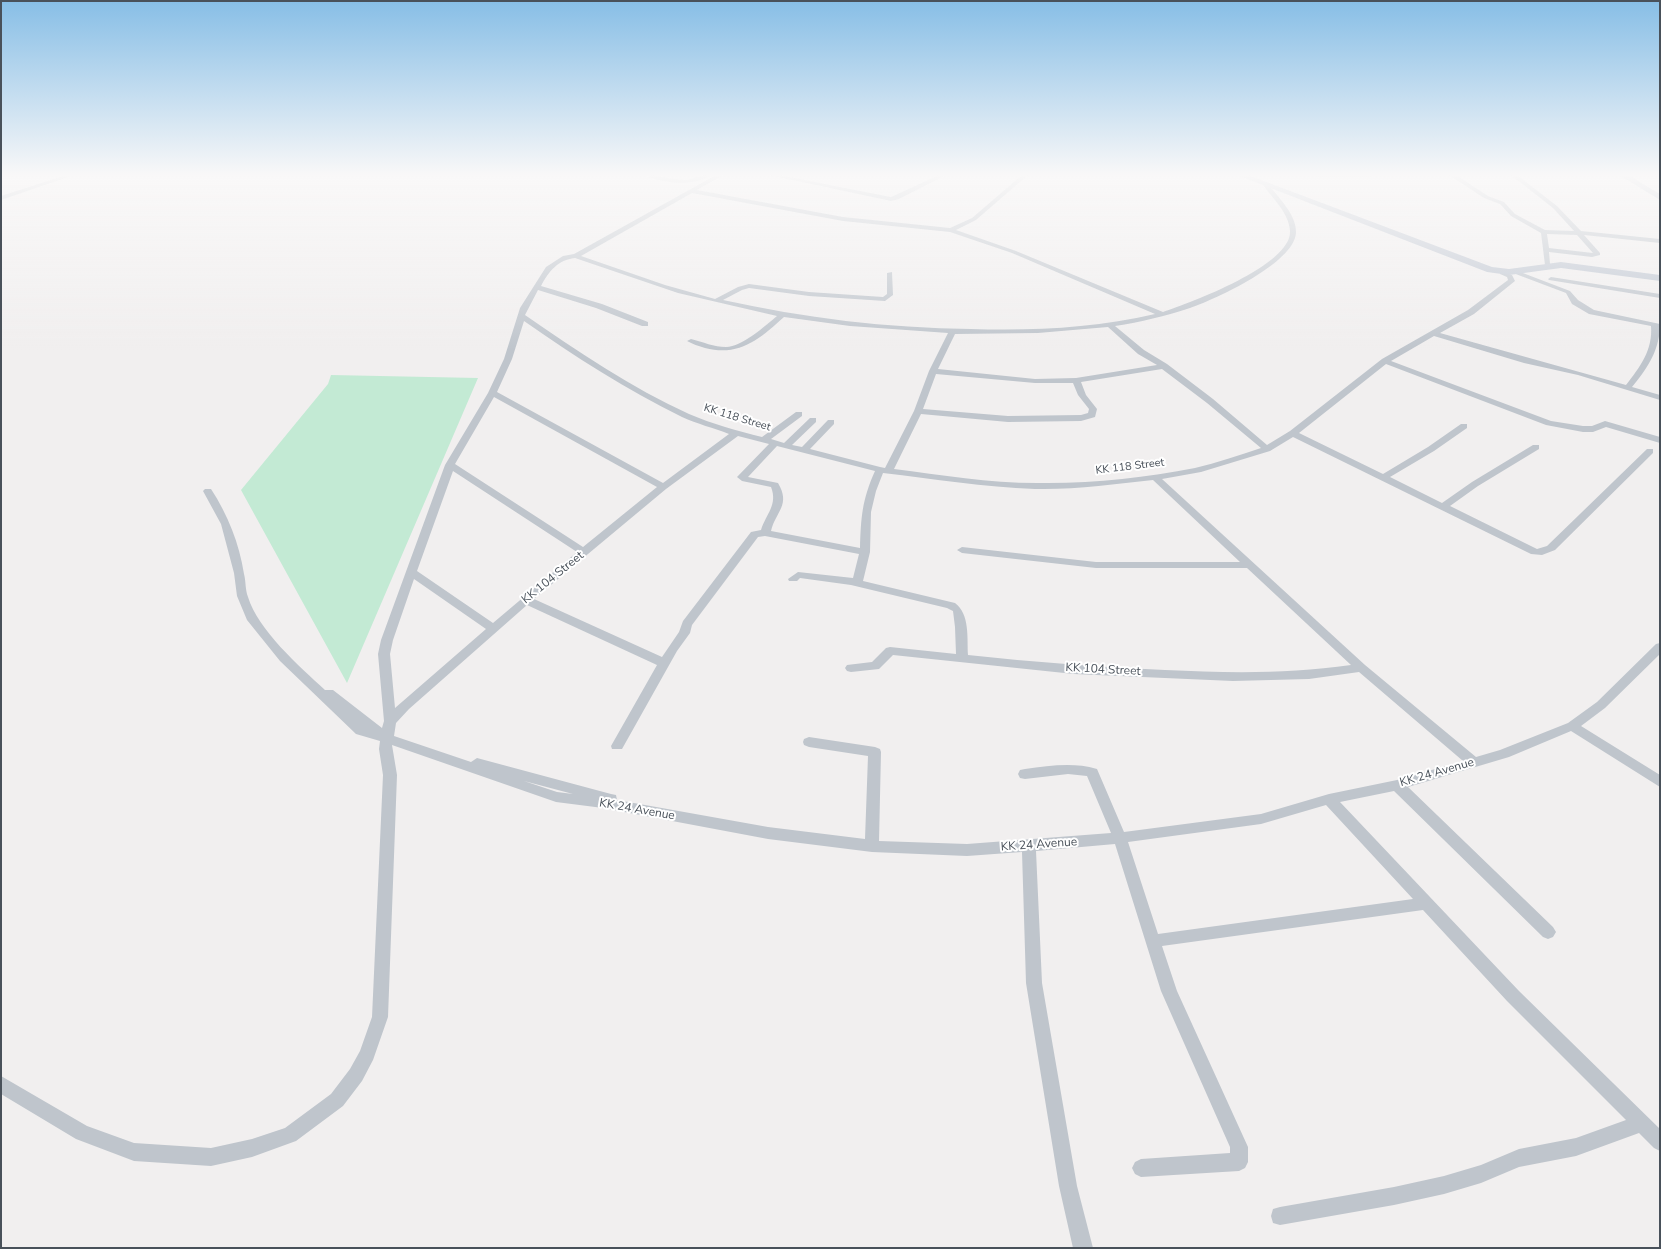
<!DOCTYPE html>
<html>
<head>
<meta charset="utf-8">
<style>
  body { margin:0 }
  #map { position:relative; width:1661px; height:1249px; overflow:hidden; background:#f1efef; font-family:"Nunito Sans",sans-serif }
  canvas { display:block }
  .frame { position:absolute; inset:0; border:2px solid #49515a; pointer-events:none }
</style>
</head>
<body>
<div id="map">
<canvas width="1661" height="1249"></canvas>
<div class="frame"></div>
</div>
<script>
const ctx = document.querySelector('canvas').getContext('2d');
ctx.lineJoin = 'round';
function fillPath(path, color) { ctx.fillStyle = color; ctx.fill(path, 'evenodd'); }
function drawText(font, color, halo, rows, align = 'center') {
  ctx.font = font + ' "Nunito Sans",sans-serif'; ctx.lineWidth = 4; ctx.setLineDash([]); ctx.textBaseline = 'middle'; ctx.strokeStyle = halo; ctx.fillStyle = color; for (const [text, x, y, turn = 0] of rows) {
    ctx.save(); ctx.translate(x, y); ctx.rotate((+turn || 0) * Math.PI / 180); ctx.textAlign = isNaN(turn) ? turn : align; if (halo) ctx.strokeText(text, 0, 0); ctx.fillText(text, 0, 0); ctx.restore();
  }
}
const green = new Path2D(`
  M 331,375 L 478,378 L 347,683 L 241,490 L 328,384 Z`);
const street = new Path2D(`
  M 66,175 L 74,175 L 1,200 L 1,196 Z
  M 645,175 C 659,175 672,180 685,180 C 693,180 701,174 708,176 C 693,187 661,183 645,175 Z
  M 716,175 L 723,175 L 697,190 L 843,217 L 950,228 L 972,218 L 1022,175 L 1028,175 L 976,220 L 956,230 L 1016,251 L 1163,312 C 1190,303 1292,265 1290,231 C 1289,213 1273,199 1263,185 L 1268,184 C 1278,197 1297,215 1296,233 C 1294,263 1216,299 1190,308 C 1165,316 1141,322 1115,326 L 1144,350 L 1167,364 L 1213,399 L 1267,445 L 1290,431 L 1382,359 L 1468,310 L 1508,280 L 1507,277 L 1500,274 L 1500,272 L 1512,275 L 1515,281 L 1474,314 L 1440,333 L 1626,385 C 1640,367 1653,350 1651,326 L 1589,314 L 1572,304 L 1566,293 L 1513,273 L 1512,272 L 1515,270 L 1570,291 L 1578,300 L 1594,310 L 1660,324 C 1660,348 1649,367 1632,387 L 1660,395 L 1660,400 L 1578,375 L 1524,363 L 1434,336 L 1391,361 L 1551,421 L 1583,426 L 1592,426 L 1605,421 L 1660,437 L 1660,443 L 1606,427 L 1593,432 L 1583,432 L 1546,425 L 1386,364 L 1299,433 L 1383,474 L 1428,447 L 1461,424 L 1467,424 L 1467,428 L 1434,451 L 1390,477 L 1442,503 L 1472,482 L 1533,445 L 1539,445 L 1539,449 L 1478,486 L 1450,506 L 1537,549 L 1547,546 L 1647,449 L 1653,449 L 1653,453 L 1555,550 L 1542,555 L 1531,554 L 1293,437 L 1270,451 L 1201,472 L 1162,479 L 1365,665 L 1476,757 L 1500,750 L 1568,723 L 1597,702 L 1656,644 L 1660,643 L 1660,654 L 1605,708 L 1581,726 L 1660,775 L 1660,787 L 1571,731 L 1509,757 L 1408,787 L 1553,927 L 1556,932 L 1553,937 L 1548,939 L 1543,937 L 1394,791 L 1340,802 L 1519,991 L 1660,1129 L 1660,1151 L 1654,1148 L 1639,1133 L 1576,1156 L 1519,1167 L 1481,1183 L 1444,1194 L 1394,1205 L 1280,1225 L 1273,1223 L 1271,1216 L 1273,1209 L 1280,1207 L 1394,1187 L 1444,1176 L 1481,1165 L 1519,1149 L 1576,1138 L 1626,1120 L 1507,1001 L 1423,910 L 1162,946 L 1177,991 L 1248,1147 L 1248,1162 L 1245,1168 L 1239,1171 L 1141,1177 L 1135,1174 L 1132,1168 L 1135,1162 L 1141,1159 L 1230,1153 L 1230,1147 L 1161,991 L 1115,844 L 1036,851 L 1042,983 L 1077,1186 L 1093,1248 L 1073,1248 L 1059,1186 L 1026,983 L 1022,852 L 967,856 L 872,852 L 768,839 L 603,808 L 556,802 L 392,745 L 397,775 L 388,1017 L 373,1060 L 362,1081 L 343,1106 L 296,1141 L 252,1157 L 211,1166 L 134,1161 L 76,1139 L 1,1094 L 1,1076 L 87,1126 L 134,1143 L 211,1148 L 252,1139 L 285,1128 L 331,1094 L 350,1069 L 360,1051 L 372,1017 L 383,775 L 379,749 L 380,741 L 356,734 L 280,661 L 247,620 L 237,596 L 234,573 L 221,524 L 203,491 L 205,489 L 211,489 C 228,515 239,543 244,574 C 246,581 245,589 248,597 C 258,630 299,666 325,690 L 333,690 L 382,728 L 384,721 L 378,654 L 381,640 L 445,465 L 488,393 L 504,359 L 520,308 L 546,267 L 563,256 L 574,254 ZM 692,193 L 843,221 L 950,232 L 1012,253 L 1155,314 C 1095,328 1033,331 971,329 C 887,328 804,318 723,300 L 742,290 L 749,288 L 809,296 L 885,301 L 893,295 L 892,272 L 887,273 L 887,294 L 883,297 L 809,292 L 749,284 L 738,287 L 715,299 L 665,285 L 581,256 ZM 575,258 L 678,293 L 777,316 C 765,326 742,347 726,347 C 714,347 703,342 691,339 L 687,341 C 692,344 699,346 705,348 C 739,357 760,339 784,317 L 850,326 L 948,333 L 929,371 L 914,411 L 885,468 L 880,467 L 810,449 L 834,424 L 834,420 L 828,420 L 802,447 L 792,445 L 816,422 L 816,418 L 810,418 L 784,443 L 771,439 L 802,416 L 802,412 L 796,412 L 762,437 C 738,431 712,424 689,414 C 632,388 577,351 525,315 L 538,290 L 596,308 L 642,326 L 648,326 L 648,322 L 602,304 L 541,286 C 549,271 558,260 575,258 ZM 524,321 C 574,356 627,390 682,417 C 697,424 714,428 729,434 L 663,483 L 497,392 L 512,359 ZM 1108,327 L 1138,354 L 1157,365 L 1076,378 L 1035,379 L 938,369 L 955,334 L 1038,333 ZM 1162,369 L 1207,403 L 1261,448 C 1239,455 1217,463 1195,468 C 1144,478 1089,484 1037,483 C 989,483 941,475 894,469 L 921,414 L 1008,422 L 1081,421 L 1095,417 L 1097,409 L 1086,395 L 1081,382 ZM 936,374 L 1035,383 L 1073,383 L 1078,395 L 1089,409 L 1088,413 L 1081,415 L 1008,416 L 923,409 ZM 494,397 L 657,487 L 583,547 L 455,464 ZM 738,436 L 769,444 L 737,477 L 742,481 L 771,487 C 778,505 766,514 761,530 L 751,532 L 683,621 L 679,632 L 662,657 L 534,599 L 666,489 ZM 777,446 L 875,471 C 862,500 861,517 860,548 L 771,531 C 776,511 791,505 778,483 L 748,477 ZM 453,471 L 577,552 L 493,623 L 417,571 ZM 883,473 C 934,479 984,487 1035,489 C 1074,490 1114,484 1153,480 L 1240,562 L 1096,562 L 962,547 L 957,550 L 962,553 L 1096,568 L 1247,568 L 1351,665 C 1289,674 1228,673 1165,670 C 1098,667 1034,662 968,655 C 967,638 970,614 955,603 L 863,581 L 870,552 L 871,512 L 876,491 ZM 765,536 L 859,554 L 853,578 L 798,572 L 788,579 L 789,581 L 797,581 L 800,578 L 851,585 L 947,608 L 953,611 L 955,627 L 956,654 L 890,647 L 886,648 L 872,662 L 847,665 L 845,668 L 847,671 L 851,672 L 879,669 L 893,655 L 1074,674 L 1233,681 L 1309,679 L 1359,672 L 1463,761 L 1397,780 L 1329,794 L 1261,814 L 1124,832 L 1097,769 C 1072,762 1050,766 1025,769 L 1020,770 L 1018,774 L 1020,778 L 1025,779 L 1068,774 L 1087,776 L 1111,833 L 967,844 L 879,841 L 881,752 L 880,749 L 875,747 L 809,737 L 804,739 L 803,742 L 804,745 L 809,747 L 868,756 L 865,839 L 768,827 L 617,800 L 616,795 L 611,794 L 477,758 L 471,762 L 394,736 L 396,723 L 409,709 L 527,605 L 657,665 L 611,746 L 612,749 L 622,749 L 677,651 L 690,633 L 692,625 L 758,537 ZM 414,579 L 486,629 L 395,708 L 390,654 L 393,640 ZM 524,781 L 573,794 L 557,792 ZM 1326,805 L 1413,899 L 1158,934 L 1128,842 L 1261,824 Z
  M 769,175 L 779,175 L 891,197 L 939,175 L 946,175 L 899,199 L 891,201 Z
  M 1312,175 L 1375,175 L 1372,177 L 1315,177 Z
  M 1449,175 L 1456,175 L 1488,196 L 1504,202 L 1515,214 L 1545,230 L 1574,231 L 1553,208 L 1511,175 L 1517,175 L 1557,206 L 1581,231 L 1660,239 L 1660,243 L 1584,235 L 1600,253 L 1600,255 L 1592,257 L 1549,252 L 1550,264 L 1545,265 L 1541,233 L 1511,216 L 1500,204 L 1484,198 ZM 1547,234 L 1577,235 L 1593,253 L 1549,248 Z
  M 1551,277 L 1660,294 L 1660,298 L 1549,280 L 1548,279 Z`);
const secondary = new Path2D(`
  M 1237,175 L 1248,175 L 1492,267 L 1509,269 L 1561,262 L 1660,275 L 1660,281 L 1561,268 L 1509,275 L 1487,272 Z
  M 1619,175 L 1628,175 L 1660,194 L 1660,200 Z`);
const farStreetnames = [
  ["KK 118 Street",737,418,17],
  ["KK 118 Street",1130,467,-7]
];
const streetNames = [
  ["KK 104 Street",553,578,-39],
  ["KK 104 Street",1103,670,3],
  ["KK 24 Avenue",1437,773,-16],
  ["KK 24 Avenue",637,810,10],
  ["KK 24 Avenue",1039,845,-4]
];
fillPath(green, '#c3ead4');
fillPath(street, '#bfc5cc');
fillPath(secondary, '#bfc6d1');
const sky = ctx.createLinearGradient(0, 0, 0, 350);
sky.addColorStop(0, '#87bee6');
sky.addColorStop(0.5, '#f9f8f8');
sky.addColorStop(1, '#f9f8f800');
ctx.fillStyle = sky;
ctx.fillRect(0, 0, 1661, 350);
drawText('11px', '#49515a', '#fff', farStreetnames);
drawText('12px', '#49515a', '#fff', streetNames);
</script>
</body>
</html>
